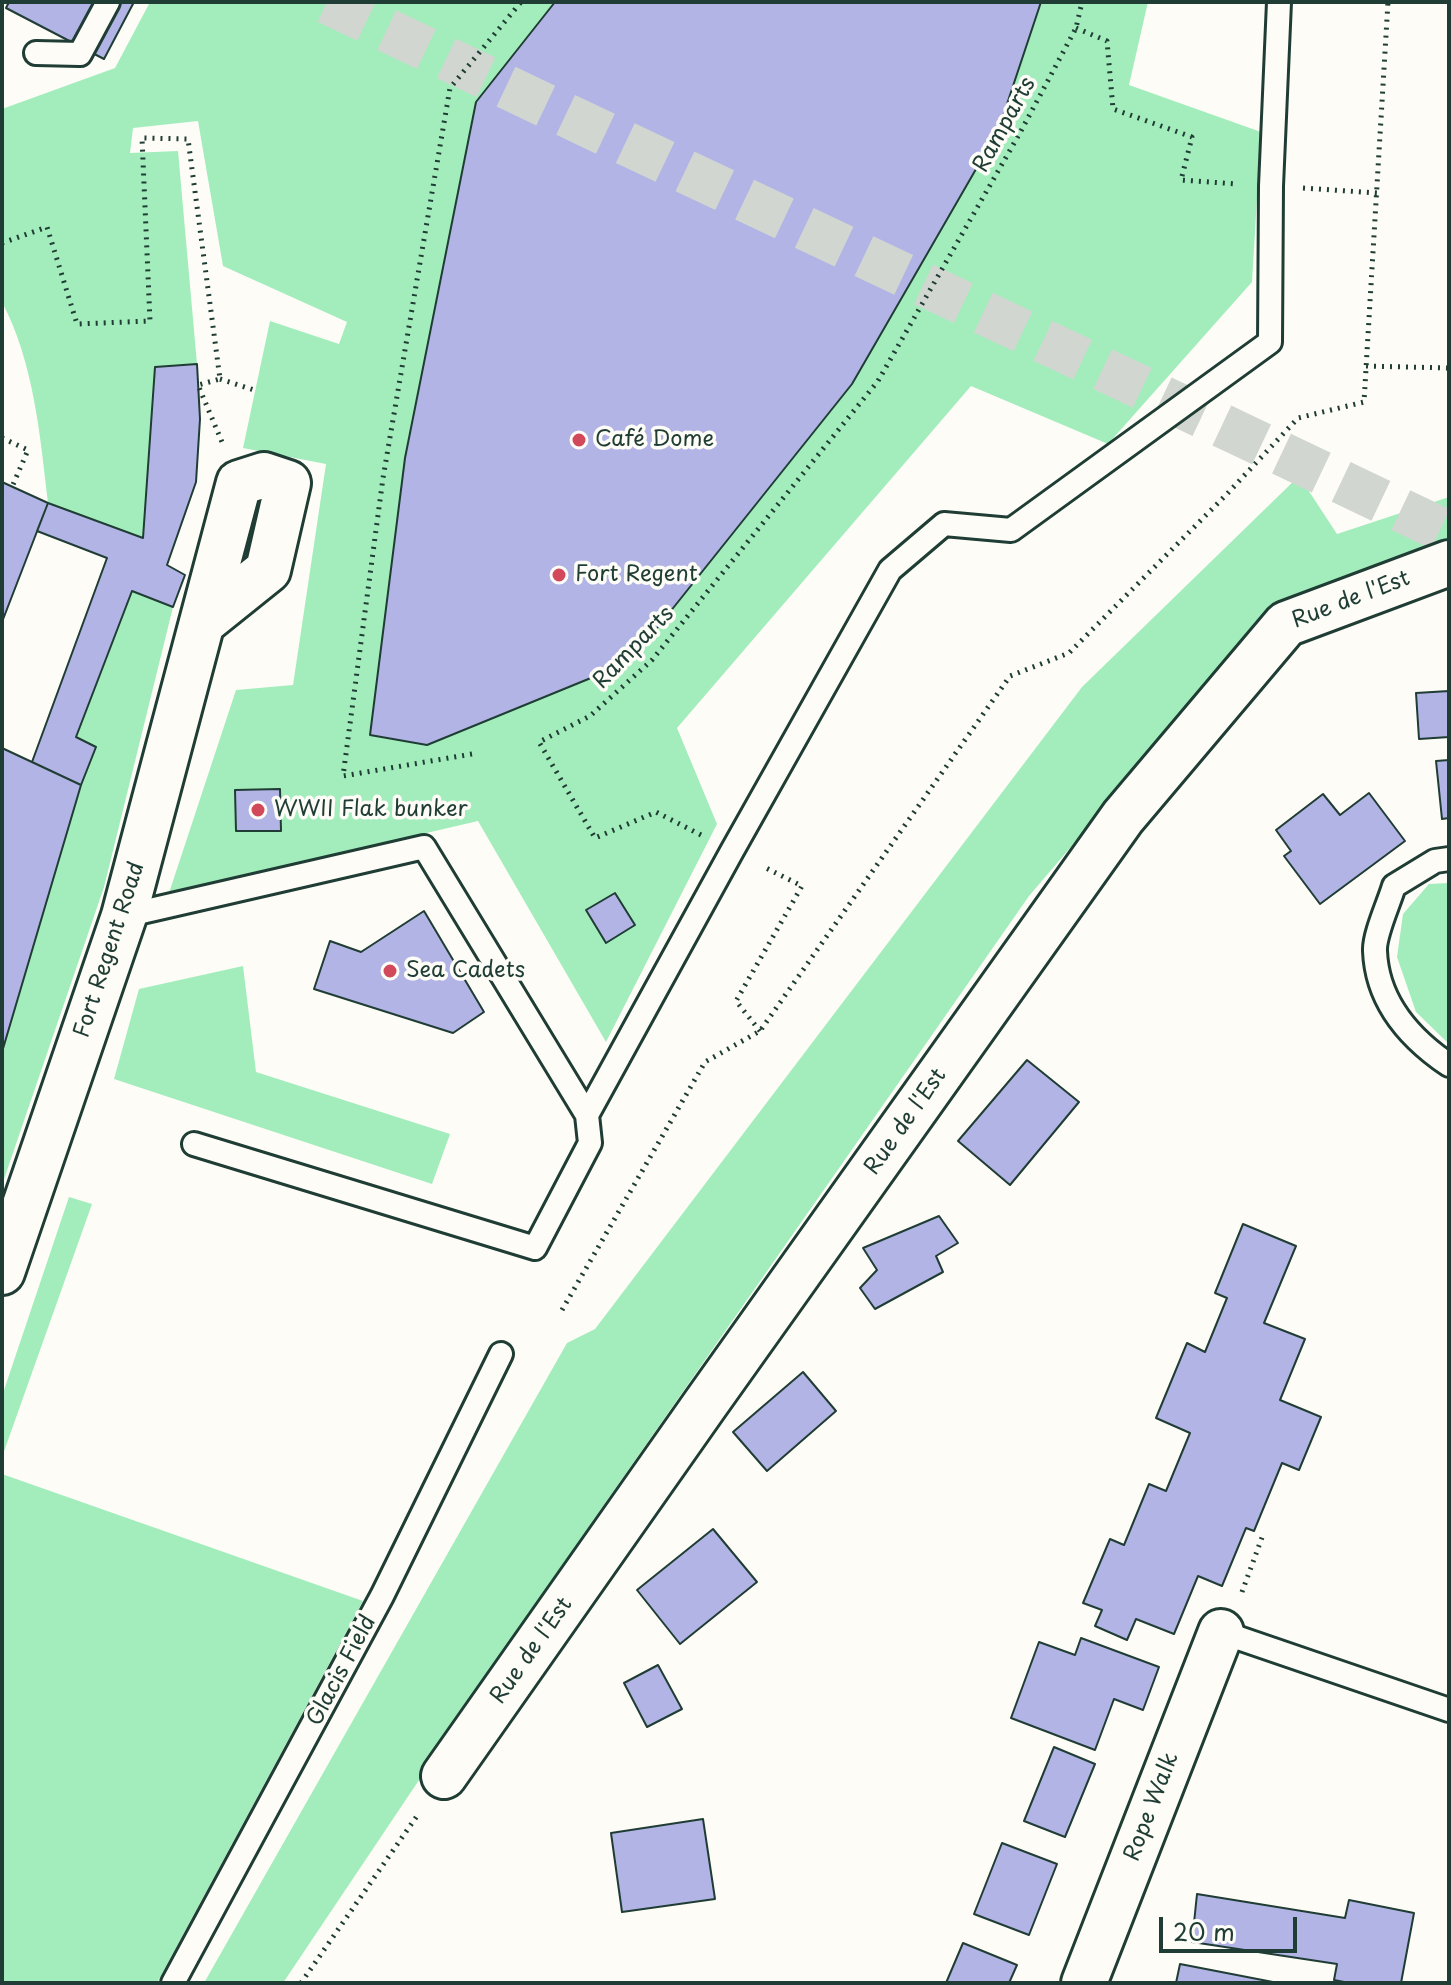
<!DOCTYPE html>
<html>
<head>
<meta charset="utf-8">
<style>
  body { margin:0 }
  #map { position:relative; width:1451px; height:1985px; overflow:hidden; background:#fdfcf7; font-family:"Playpen Sans",sans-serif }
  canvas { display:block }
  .frame { position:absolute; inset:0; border:4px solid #1f3d34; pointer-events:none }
  .scale { position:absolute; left:1159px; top:1917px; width:138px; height:36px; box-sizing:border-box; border:4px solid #1f3d34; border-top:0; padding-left:10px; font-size:24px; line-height:28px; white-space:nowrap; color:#1f3d34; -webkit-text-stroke:6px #fdfcf7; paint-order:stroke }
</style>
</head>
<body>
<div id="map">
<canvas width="1451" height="1985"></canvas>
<div class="frame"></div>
<div class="scale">20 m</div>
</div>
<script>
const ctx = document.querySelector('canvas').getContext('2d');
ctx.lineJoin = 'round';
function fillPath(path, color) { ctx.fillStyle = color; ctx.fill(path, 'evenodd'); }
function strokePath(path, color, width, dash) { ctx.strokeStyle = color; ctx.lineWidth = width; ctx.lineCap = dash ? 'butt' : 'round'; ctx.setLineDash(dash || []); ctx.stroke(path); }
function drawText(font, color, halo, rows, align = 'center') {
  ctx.font = font + ' "Playpen Sans",sans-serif'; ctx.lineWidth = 7; ctx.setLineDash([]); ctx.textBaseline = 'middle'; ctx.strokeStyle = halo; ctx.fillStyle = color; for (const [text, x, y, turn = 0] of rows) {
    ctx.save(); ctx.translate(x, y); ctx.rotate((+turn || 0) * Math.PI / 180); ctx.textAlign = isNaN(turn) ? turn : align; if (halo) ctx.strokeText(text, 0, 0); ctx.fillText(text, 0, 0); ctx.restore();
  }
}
const green = new Path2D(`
  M 150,2 L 1148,2 L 1129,85 L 1261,132 L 1252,282 L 1108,444 L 971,386 L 677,728 L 717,824 L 606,1042 L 478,821 L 169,893 L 236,690 L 293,685 L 326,464 L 243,448 L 270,321 L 339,344 L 347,322 L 223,266 L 198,121 L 133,128 L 130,153 L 178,151 L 197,364 L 143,538 L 48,503 C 40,435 34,363 2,302 L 2,109 L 115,68 Z
  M 1299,476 L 1337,534 L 1449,497 L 1449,544 L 1278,604 L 1029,896 L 594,1519 L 283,1983 L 204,1983 L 567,1343 L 595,1329 L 1082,687 Z
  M 132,591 L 173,607 L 104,887 L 2,1185 L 2,1052 L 81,785 L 96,747 L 76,737 Z
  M 1449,883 L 1449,1044 L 1416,1012 L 1397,957 L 1403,914 L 1429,884 Z
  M 243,966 L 256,1072 L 450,1134 L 432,1184 L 114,1079 L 139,989 Z
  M 69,1197 L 92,1204 L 2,1457 L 2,1396 Z
  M 2,1474 L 363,1601 L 157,1983 L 2,1983 Z`);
const building = new Path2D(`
  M 9,2 L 134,2 L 104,59 L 6,8 Z
  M 555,2 L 1041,2 L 998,131 L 852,384 L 630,662 L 427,745 L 370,735 L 405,458 L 476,102 Z
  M 197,364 L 200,419 L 196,482 L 167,565 L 185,575 L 173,607 L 132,591 L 76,737 L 96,747 L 81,785 L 32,762 L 107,558 L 37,531 L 48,503 L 143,538 L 155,367 Z
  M 2,482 L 48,503 L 2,622 Z
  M 1449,691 L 1449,737 L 1419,739 L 1416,693 Z
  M 2,748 L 81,785 L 2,1052 Z
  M 1449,760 L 1449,818 L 1442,819 L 1436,761 Z
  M 280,789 L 281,831 L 236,831 L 235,790 Z
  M 1369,793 L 1405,841 L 1320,904 L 1284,856 L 1291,851 L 1276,830 L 1323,794 L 1340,815 Z
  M 615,893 L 635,925 L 606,943 L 586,910 Z
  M 424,911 L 484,1012 L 453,1033 L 314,989 L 330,941 L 361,952 Z
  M 1027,1060 L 1079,1102 L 1010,1185 L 958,1141 Z
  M 939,1216 L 958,1243 L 936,1256 L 943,1272 L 875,1309 L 860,1288 L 877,1270 L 863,1248 Z
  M 1243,1224 L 1296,1246 L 1264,1323 L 1305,1339 L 1280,1400 L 1321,1417 L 1299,1470 L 1282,1463 L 1254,1531 L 1246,1528 L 1222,1586 L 1198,1576 L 1174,1634 L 1136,1619 L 1127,1640 L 1095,1626 L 1102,1610 L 1083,1603 L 1110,1539 L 1124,1545 L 1149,1484 L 1166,1491 L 1190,1433 L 1156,1418 L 1187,1343 L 1205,1352 L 1227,1298 L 1215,1293 Z
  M 803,1372 L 836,1411 L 767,1471 L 733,1432 Z
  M 713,1529 L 757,1582 L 680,1644 L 637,1590 Z
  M 1081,1638 L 1159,1667 L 1143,1710 L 1114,1699 L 1095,1750 L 1011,1718 L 1039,1642 L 1075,1655 Z
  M 658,1665 L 682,1709 L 647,1727 L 624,1683 Z
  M 1054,1747 L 1095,1764 L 1065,1837 L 1024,1821 Z
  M 703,1819 L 715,1899 L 622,1912 L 611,1833 Z
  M 1002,1843 L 1057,1864 L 1029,1935 L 974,1914 Z
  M 1197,1894 L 1345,1918 L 1349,1900 L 1414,1913 L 1401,1983 L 1349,1983 L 1334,1980 L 1337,1964 L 1192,1942 Z
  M 963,1943 L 1017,1965 L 1009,1983 L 946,1983 Z
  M 1180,1964 L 1278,1983 L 1176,1983 Z`);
const trunkTunnel = new Path2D(`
  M 327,2 L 1449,533`);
const path = new Path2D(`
  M 1076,28 L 1107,41 L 1113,109 L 1192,137 L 1181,180 L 1237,184
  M 1303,188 L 1377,193
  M 2,243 L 47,227 L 77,324 L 150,321 L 142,138 L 188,139 L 220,379 L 198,385 L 222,442
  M 1366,366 L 1449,368
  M 220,379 L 257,391
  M 2,438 L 28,450 L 12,487
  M 472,754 L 343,776 L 383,478 L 450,88 L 521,2
  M 701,835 L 656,812 L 595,838 L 539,742 L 590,716 L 652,660 L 878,381 L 1021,131 L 1076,28 L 1082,2
  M 760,1031 L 736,1001 L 802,886 L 764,867
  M 562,1310 L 705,1062 L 760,1031 L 1010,676 L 1069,653 L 1226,495 L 1298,418 L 1364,402 L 1388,2
  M 1242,1592 L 1264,1532
  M 301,1983 L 419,1813`);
const service = new Path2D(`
  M 36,53 L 80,54 L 108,2
  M 1449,859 L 1435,861 L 1394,886 C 1389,903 1374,935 1375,951 C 1377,1002 1409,1038 1449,1065
  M 124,916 L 424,847 L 587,1115 L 732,851 L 890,570 L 944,524 L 1011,530 L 1270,342 L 1271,186 L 1279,2
  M 194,1144 L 535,1248 L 590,1143 L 587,1115
  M 1221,1632 L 1449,1710
  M 173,1983 L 382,1596 L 501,1354`);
const minor = new Path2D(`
  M 2,1272 L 124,916 L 239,483 L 264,475 L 288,483 L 268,570 L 202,623
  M 444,1776 L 706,1403 L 1123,817 L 1286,624 L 1449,563
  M 1084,1983 L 1221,1632`);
const markers = [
  [579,440,8,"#d1495b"],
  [559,575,8,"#d1495b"],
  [258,810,8,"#d1495b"],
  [390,971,8,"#d1495b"]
];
const streetNames = [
  ["Ramparts",1005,125,-61],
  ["Rue de l'Est",1351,600,-21],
  ["Ramparts",634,648,-46],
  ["Fort Regent Road",110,950,-72],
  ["Rue de l'Est",906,1122,-55],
  ["Rue de l'Est",532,1651,-55],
  ["Glacis Field",342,1671,-62],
  ["Rope Walk",1152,1807,-69]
];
const poiNames = [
  ["Café Dome",595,440],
  ["Fort Regent",575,575],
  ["WWII Flak bunker",274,810],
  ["Sea Cadets",406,971]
];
fillPath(green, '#a3edbc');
fillPath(building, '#b2b4e5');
strokePath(building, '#1f3d34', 2);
strokePath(trunkTunnel, '#d1d6d0', 44, [44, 22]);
strokePath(service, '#1f3d34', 28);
strokePath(minor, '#1f3d34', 50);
strokePath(path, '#1f3d34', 5, [2, 6]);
strokePath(service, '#fdfcf7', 22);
strokePath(minor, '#fdfcf7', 44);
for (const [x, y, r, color] of markers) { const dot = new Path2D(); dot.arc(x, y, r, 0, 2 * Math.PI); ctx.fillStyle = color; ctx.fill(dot); strokePath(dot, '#fdfcf7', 3); }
drawText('22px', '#1f3d34', '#fdfcf7', streetNames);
drawText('22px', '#1f3d34', '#fdfcf7', poiNames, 'left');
</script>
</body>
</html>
